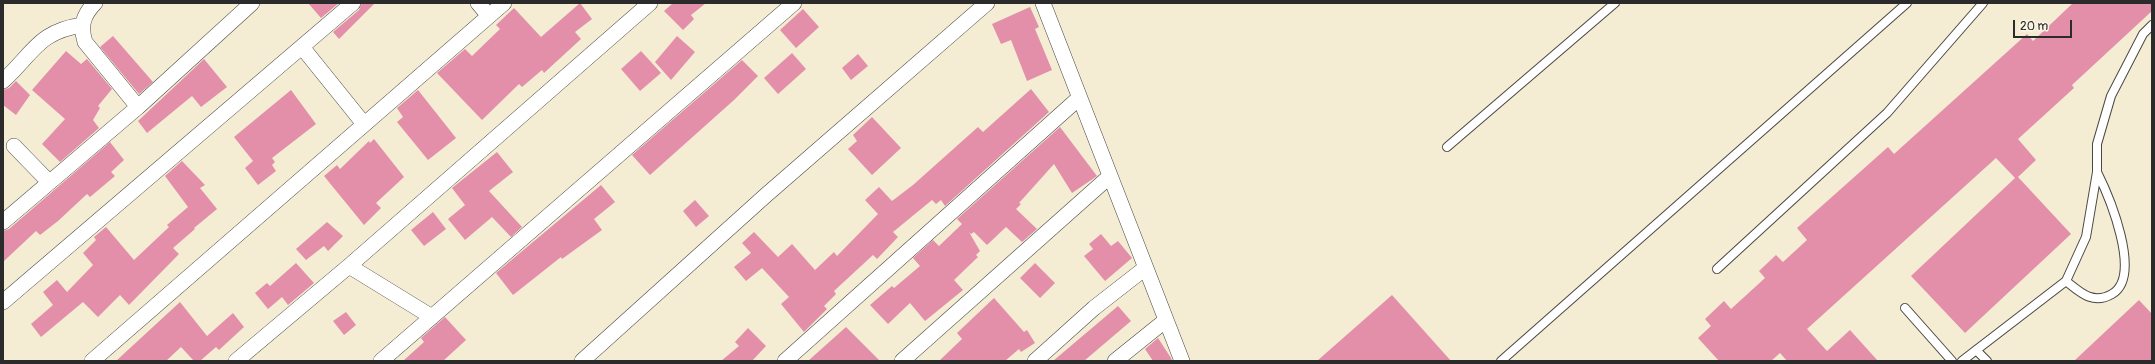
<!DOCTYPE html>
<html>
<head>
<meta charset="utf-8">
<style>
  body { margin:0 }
  #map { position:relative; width:2155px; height:364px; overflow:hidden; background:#f4ecd3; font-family:Pangolin,sans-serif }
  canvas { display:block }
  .frame { position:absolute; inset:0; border:4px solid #2b2b2b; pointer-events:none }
  .scale { position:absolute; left:2013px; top:20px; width:59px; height:18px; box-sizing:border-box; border:2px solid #2b2b2b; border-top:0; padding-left:5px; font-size:12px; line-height:14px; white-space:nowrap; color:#2b2b2b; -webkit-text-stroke:3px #fcf5e5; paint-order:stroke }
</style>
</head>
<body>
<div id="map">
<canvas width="2155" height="364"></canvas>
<div class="frame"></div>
<div class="scale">20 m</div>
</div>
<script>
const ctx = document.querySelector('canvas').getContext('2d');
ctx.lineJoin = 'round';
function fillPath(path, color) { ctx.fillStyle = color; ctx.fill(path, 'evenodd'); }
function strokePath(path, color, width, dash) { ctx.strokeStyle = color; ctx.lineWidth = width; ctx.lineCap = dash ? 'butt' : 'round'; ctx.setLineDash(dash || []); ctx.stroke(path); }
const building = new Path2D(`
  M 308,3 L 339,3 L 321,18 Z
  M 362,3 L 375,3 L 339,39 L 333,32 L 359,10 Z
  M 580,3 L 592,19 L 575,32 L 581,39 L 544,73 L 542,70 L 522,87 L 519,84 L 482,120 L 437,73 L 465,49 L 472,56 L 500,29 L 496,25 L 514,8 L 541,37 Z
  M 673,3 L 706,3 L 691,15 L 694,19 L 683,30 L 664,11 Z
  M 2073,3 L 2152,3 L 2152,11 L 2072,85 L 2074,88 L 2018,139 L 2036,160 L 2018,177 L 2071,234 L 1965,333 L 1911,276 L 2015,178 L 1996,158 L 1807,329 L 1827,351 L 1850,330 L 1878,361 L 1787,361 L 1780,353 L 1771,361 L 1719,361 L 1698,338 L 1711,326 L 1705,319 L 1724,301 L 1731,309 L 1765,278 L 1759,271 L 1776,255 L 1783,262 L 1807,240 L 1797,228 L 1888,147 L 1894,154 L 2027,34 L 2033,41 Z
  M 1030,7 L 1039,27 L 1035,29 L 1052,70 L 1027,81 L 1011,40 L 1001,44 L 992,24 Z
  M 803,9 L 819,27 L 796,48 L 780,30 Z
  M 113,36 L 153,82 L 139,94 L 100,47 Z
  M 677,36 L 695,52 L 671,80 L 655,62 Z
  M 66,51 L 81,64 L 87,59 L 112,89 L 98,106 L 100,108 L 93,120 L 99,128 L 60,162 L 42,144 L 65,119 L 32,90 Z
  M 641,51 L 661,73 L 640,91 L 621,69 Z
  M 792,53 L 806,69 L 778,94 L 764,78 Z
  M 858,54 L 868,66 L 851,80 L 842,68 Z
  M 204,59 L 227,87 L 201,107 L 192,96 L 147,133 L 138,121 Z
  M 742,60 L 758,76 L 734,100 L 650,175 L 632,155 Z
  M 16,81 L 30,95 L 16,115 L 3,105 L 3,90 L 9,88 Z
  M 1031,89 L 1049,112 L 945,206 L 941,200 L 936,204 L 932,200 L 893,232 L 898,237 L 877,259 L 873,255 L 834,291 L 836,294 L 824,306 L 827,309 L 804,332 L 781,304 L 789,297 L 762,268 L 746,281 L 734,267 L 751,253 L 742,243 L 754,232 L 778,257 L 792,244 L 815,270 L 834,252 L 837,256 L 878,214 L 865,200 L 879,187 L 892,201 L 913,185 L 978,127 L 983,132 Z
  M 291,90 L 316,124 L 272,158 L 275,162 L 272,165 L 276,171 L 258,185 L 245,168 L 253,161 L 234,137 Z
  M 418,90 L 456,138 L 428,160 L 397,122 L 403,117 L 397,108 Z
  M 872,117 L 901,148 L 872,175 L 848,149 L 857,141 L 853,135 Z
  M 1060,127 L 1097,176 L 1072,193 L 1054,164 L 1019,203 L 1021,204 L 1016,209 L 1037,229 L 1022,242 L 1006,227 L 987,245 L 974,232 L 971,234 L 969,232 L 980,251 L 976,255 L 978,257 L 954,280 L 963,290 L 925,321 L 910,303 L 888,324 L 870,305 L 892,286 L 894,288 L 920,266 L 913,258 L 933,240 L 939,246 L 962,224 L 957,219 Z
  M 374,139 L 404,177 L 376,203 L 381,208 L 364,225 L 324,176 L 337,165 L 340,169 L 369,141 L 370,143 Z
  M 110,142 L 124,160 L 111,172 L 115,176 L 90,197 L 87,194 L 58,221 L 40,235 L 36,231 L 3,262 L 3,231 L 9,229 Z
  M 497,152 L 513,172 L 489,191 L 522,227 L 511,237 L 492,217 L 465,240 L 448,219 L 465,205 L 452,188 Z
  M 182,161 L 205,185 L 200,188 L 217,209 L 194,228 L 195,229 L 173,248 L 179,254 L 129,305 L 120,295 L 98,317 L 83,302 L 41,337 L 31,324 L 53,305 L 43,292 L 57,280 L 67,292 L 93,265 L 83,253 L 96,240 L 94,237 L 106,227 L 134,260 L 169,227 L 167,225 L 188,207 L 165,176 Z
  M 601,185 L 615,202 L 594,219 L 602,230 L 562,259 L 561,257 L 513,295 L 496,273 Z
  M 695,200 L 709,216 L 696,227 L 683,211 Z
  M 433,212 L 446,229 L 424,246 L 411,230 Z
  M 327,222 L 343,236 L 328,251 L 324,246 L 306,260 L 296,249 Z
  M 1101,234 L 1111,246 L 1118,241 L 1132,258 L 1105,281 L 1084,256 L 1093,249 L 1089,244 Z
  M 296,263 L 314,283 L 288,305 L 282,297 L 268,309 L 255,293 L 267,283 L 270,286 Z
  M 1035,263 L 1055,283 L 1040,298 L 1020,278 Z
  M 1392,295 L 1451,361 L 1317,361 Z
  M 994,298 L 1024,332 L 1027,330 L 1035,343 L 1021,352 L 1019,349 L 1005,361 L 939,361 L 962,339 L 957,333 Z
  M 2139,300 L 2152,314 L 2152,361 L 2074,361 Z
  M 180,302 L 207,336 L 233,313 L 244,327 L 219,350 L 216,347 L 200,361 L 194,361 L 181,347 L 166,361 L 116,361 Z
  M 1118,306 L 1131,321 L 1084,361 L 1053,361 Z
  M 346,312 L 356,325 L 344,335 L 333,321 Z
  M 445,317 L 466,340 L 443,361 L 403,361 L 424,342 L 421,338 Z
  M 846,327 L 880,361 L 808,361 Z
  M 748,328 L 766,346 L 752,361 L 721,361 L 739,346 L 735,342 Z
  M 1158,338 L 1171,358 L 1172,361 L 1153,361 L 1145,349 Z`);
const service = new Path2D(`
  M 1447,147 L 1615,3
  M 1717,269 L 1887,113 L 1983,3
  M 2066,281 C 2081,293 2093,305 2112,294 C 2143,276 2109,196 2097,172
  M 1905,308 L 1952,361
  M 1976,350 L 1987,361
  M 1501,361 L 1907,3
  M 1962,361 L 2066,281 L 2086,237 L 2097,172 L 2097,144 L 2111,96 L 2143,34 L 2152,25`);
const minor = new Path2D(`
  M 95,3 C 83,15 80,26 85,42 L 138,107
  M 478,3 L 489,16
  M 1043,3 L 1182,361
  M 302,47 L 364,124
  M 3,81 C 33,54 38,31 83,25
  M 14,146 L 49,182
  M 3,222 L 138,107 L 252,3
  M 349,266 L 432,317
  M 3,302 L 353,3
  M 92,361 L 504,3
  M 236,361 L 349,266 L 650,3
  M 381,361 L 794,3
  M 582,361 L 765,196 L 987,3
  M 785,361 L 1079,98
  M 902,361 L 1110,176
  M 1035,361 L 1094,308 L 1144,269
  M 1115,361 L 1166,320`);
fillPath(building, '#e48faa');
strokePath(service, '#494844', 10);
strokePath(minor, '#494844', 16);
strokePath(service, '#fff', 8);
strokePath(minor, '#fff', 15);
</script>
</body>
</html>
